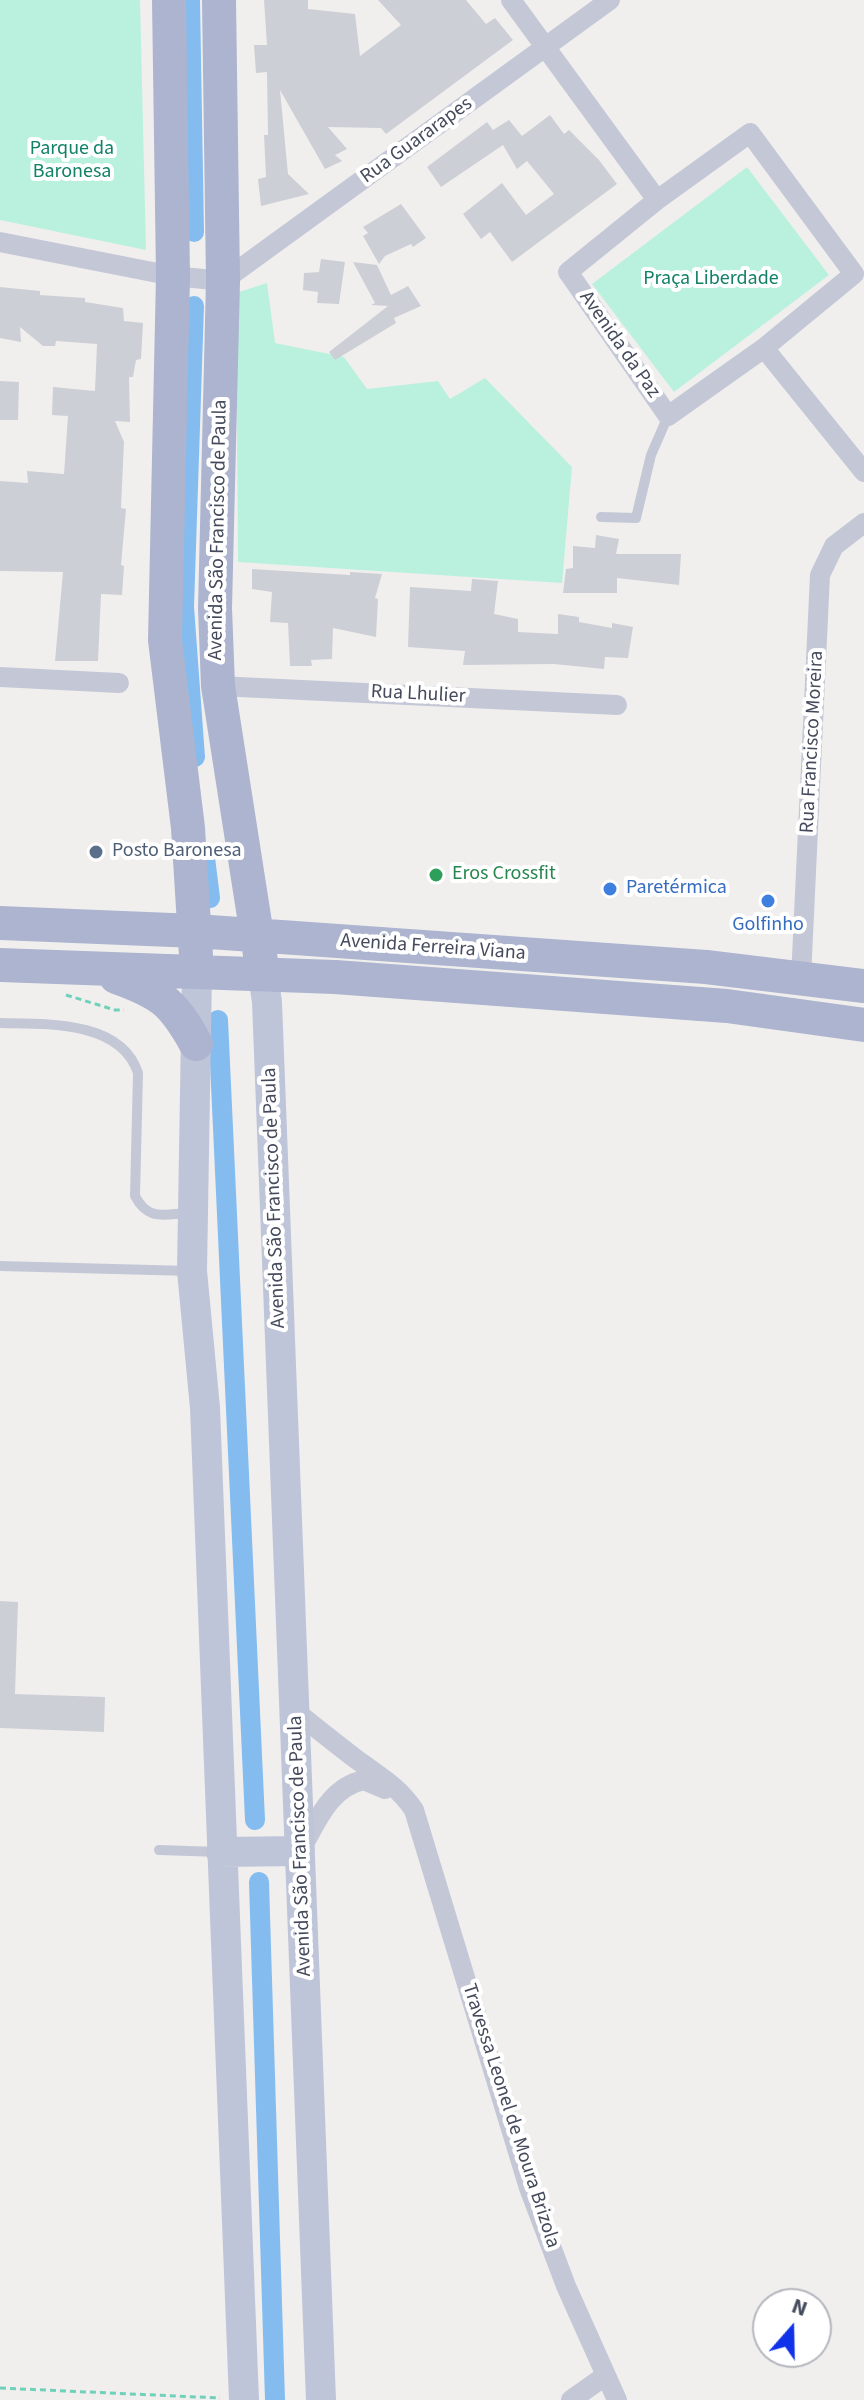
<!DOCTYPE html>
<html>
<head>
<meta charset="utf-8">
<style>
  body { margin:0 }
  #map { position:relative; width:864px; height:2400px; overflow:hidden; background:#f1efee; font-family:"Source Sans 3",sans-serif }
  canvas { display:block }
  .north { position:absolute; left:752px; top:2288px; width:80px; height:80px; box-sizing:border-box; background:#fff; border:2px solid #b5b7be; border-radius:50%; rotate:20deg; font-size:22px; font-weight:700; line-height:32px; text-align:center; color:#454b5c }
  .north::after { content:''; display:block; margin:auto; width:28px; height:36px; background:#1033e9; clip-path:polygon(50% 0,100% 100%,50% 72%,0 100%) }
</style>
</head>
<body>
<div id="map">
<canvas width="864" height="2400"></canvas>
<div class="north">N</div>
</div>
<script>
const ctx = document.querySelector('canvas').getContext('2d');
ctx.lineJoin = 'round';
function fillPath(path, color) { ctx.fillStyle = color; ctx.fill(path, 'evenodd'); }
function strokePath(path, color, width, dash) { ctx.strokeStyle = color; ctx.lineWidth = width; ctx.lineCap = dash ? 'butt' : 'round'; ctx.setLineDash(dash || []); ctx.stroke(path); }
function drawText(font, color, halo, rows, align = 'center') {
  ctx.font = font + ' "Source Sans 3",sans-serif'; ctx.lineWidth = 8; ctx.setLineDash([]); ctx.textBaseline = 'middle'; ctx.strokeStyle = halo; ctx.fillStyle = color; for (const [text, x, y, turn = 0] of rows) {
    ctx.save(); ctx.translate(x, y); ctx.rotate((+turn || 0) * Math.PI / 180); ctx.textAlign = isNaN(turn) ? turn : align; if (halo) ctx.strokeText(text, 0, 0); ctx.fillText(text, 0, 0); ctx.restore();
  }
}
const green = new Path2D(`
  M 0,0 L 140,0 L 146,250 L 0,220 Z
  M 747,167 L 829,275 L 674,392 L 592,284 Z
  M 267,283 L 275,343 L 344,357 L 367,389 L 438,381 L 450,399 L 485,378 L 572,467 L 562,583 L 238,562 L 236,293 Z`);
const canal = new Path2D(`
  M 190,0 L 194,232
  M 194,306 L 184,607 L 195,757
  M 205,858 L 210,898
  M 218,1020 L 255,1820
  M 259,1882 L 275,2400`);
const building = new Path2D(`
  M 264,0 L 308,0 L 308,9 L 355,14 L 360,56 L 401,25 L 378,0 L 466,0 L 486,24 L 495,18 L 513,40 L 386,134 L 381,128 L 328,127 L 347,149 L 335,155 L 342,161 L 325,169 L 280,90 L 288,174 L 309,194 L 261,206 L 258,179 L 266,177 L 264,135 L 268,135 L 267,72 L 256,73 L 254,45 L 267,45 Z
  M 550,115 L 564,134 L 569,130 L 599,160 L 617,184 L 512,262 L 490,232 L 481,239 L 463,214 L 502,183 L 526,215 L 554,194 L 527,161 L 517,169 L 503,145 L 441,187 L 427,167 L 487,122 L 493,130 L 509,120 L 522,136 Z
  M 401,204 L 426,238 L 413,247 L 411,244 L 385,256 L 379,264 L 363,236 L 368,233 L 363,227 Z
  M 321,259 L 345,262 L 339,304 L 317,303 L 318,292 L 303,290 L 304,273 L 319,272 Z
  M 353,262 L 377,265 L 391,295 L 408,286 L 421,306 L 394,318 L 396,323 L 335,360 L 329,352 L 388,306 L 371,305 L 375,303 Z
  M 0,287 L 40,291 L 40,295 L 85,298 L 85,302 L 123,308 L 124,321 L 143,323 L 141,359 L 136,360 L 133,377 L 129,377 L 130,422 L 115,421 L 124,442 L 121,508 L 126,509 L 121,565 L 124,566 L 122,595 L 101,594 L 98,661 L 55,661 L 63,572 L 0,571 L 0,481 L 28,483 L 27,471 L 64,474 L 68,416 L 52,415 L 53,387 L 95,391 L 97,344 L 56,341 L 55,346 L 43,346 L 20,327 L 21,342 L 0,338 Z
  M 0,381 L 19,382 L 18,420 L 0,420 Z
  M 596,535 L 619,539 L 616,554 L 681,554 L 679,585 L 617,578 L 617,593 L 563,593 L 566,569 L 573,568 L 573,546 L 595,548 Z
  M 252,569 L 350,575 L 350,572 L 382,574 L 375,598 L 378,599 L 376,637 L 333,628 L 332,659 L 311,660 L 312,666 L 290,666 L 288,623 L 270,622 L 272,592 L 252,589 Z
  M 472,579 L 498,581 L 494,614 L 518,619 L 518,632 L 558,634 L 558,614 L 579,617 L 579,622 L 612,628 L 612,623 L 633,627 L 628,658 L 605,657 L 604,669 L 554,664 L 463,665 L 465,651 L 408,647 L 410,587 L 471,591 Z
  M 0,1601 L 18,1602 L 15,1694 L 105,1697 L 104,1732 L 0,1728 Z`);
const path = new Path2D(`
  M 66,995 L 115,1010 L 124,1010
  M 0,2388 L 220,2398`);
const lane = new Path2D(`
  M 601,517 L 636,518 L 651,455 L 668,416
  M 0,1023 C 45,1024 121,1020 138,1073 L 135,1196 C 149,1222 164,1214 189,1213
  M 0,1266 L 190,1271
  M 159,1850 L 219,1852`);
const street = new Path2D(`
  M 511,0 L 657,200
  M 750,133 L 854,274 L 764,348 L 668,416 L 568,272 L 657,200 Z
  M 0,242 L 173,276 L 223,281 L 610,0
  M 764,348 L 864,472
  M 0,677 L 119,683
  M 218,686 L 617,705
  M 801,978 L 820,575 L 834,546 L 864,523
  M 295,1711 C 315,1727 336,1744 356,1759 C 379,1776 398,1786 414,1810 L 529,2188 L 566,2286 L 617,2400
  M 302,1848 C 317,1821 330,1787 364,1780 L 385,1789
  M 571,2400 L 605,2376`);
const secondary = new Path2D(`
  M 197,972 L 192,1271 L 205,1408 L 244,2400
  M 263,974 L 267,1002 L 321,2400
  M 221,1852 L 300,1851`);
const primary = new Path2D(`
  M 169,0 L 173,276 L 165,640 L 188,828 L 197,972
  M 219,0 L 223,281 L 215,608 L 218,686 L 263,974
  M 0,923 L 196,931 L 706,967 L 864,986
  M 0,965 L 335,977 L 727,1006 L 864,1025
  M 116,977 C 161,993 173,1002 196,1044`);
const markers = [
  [96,852,8,"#5c6f8a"],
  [436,875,8,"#2e9e5b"],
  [610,889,8,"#3f7fe0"],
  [768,901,8,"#3f7fe0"]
];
const streetNames = [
  ["Rua Guararapes",417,141,-36],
  ["Avenida da Paz",619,345,55],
  ["Avenida São Francisco de Paula",219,530,-89],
  ["Rua Lhulier",418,695,3],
  ["Rua Francisco Moreira",813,742,-87],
  ["Avenida Ferreira Viana",433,948,4],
  ["Avenida São Francisco de Paula",275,1198,-92],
  ["Avenida São Francisco de Paula",301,1846,-92],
  ["Travessa Leonel de Moura Brizola",510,2116,72]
];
const parkNames = [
  ["Parque da",72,150],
  ["Baronesa",72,173],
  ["Praça Liberdade",711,280]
];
const serviceNames = [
  ["Posto Baronesa",112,852]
];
const leisureNames = [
  ["Eros Crossfit",452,875]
];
const shopNames = [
  ["Paretérmica",626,889],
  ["Golfinho",768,926,"center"]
];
fillPath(green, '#baf1de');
strokePath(canal, '#84bcf0', 20);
fillPath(building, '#cdcfd6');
strokePath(path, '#70d1bb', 3, [6, 4]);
strokePath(lane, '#c4c8d6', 10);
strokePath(street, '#c4c8d6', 20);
strokePath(secondary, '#bfc5d8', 30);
strokePath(primary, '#acb4cf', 34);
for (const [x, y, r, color] of markers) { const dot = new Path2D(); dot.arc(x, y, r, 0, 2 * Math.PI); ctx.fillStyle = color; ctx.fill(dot); strokePath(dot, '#fff', 3); }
drawText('20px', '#454b5c', '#fff', streetNames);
drawText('20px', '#128168', '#fff', parkNames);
drawText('20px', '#4e5e75', '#fff', serviceNames, 'left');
drawText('20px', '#27864d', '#fff', leisureNames, 'left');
drawText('20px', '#366cbe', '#fff', shopNames, 'left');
</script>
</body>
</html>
